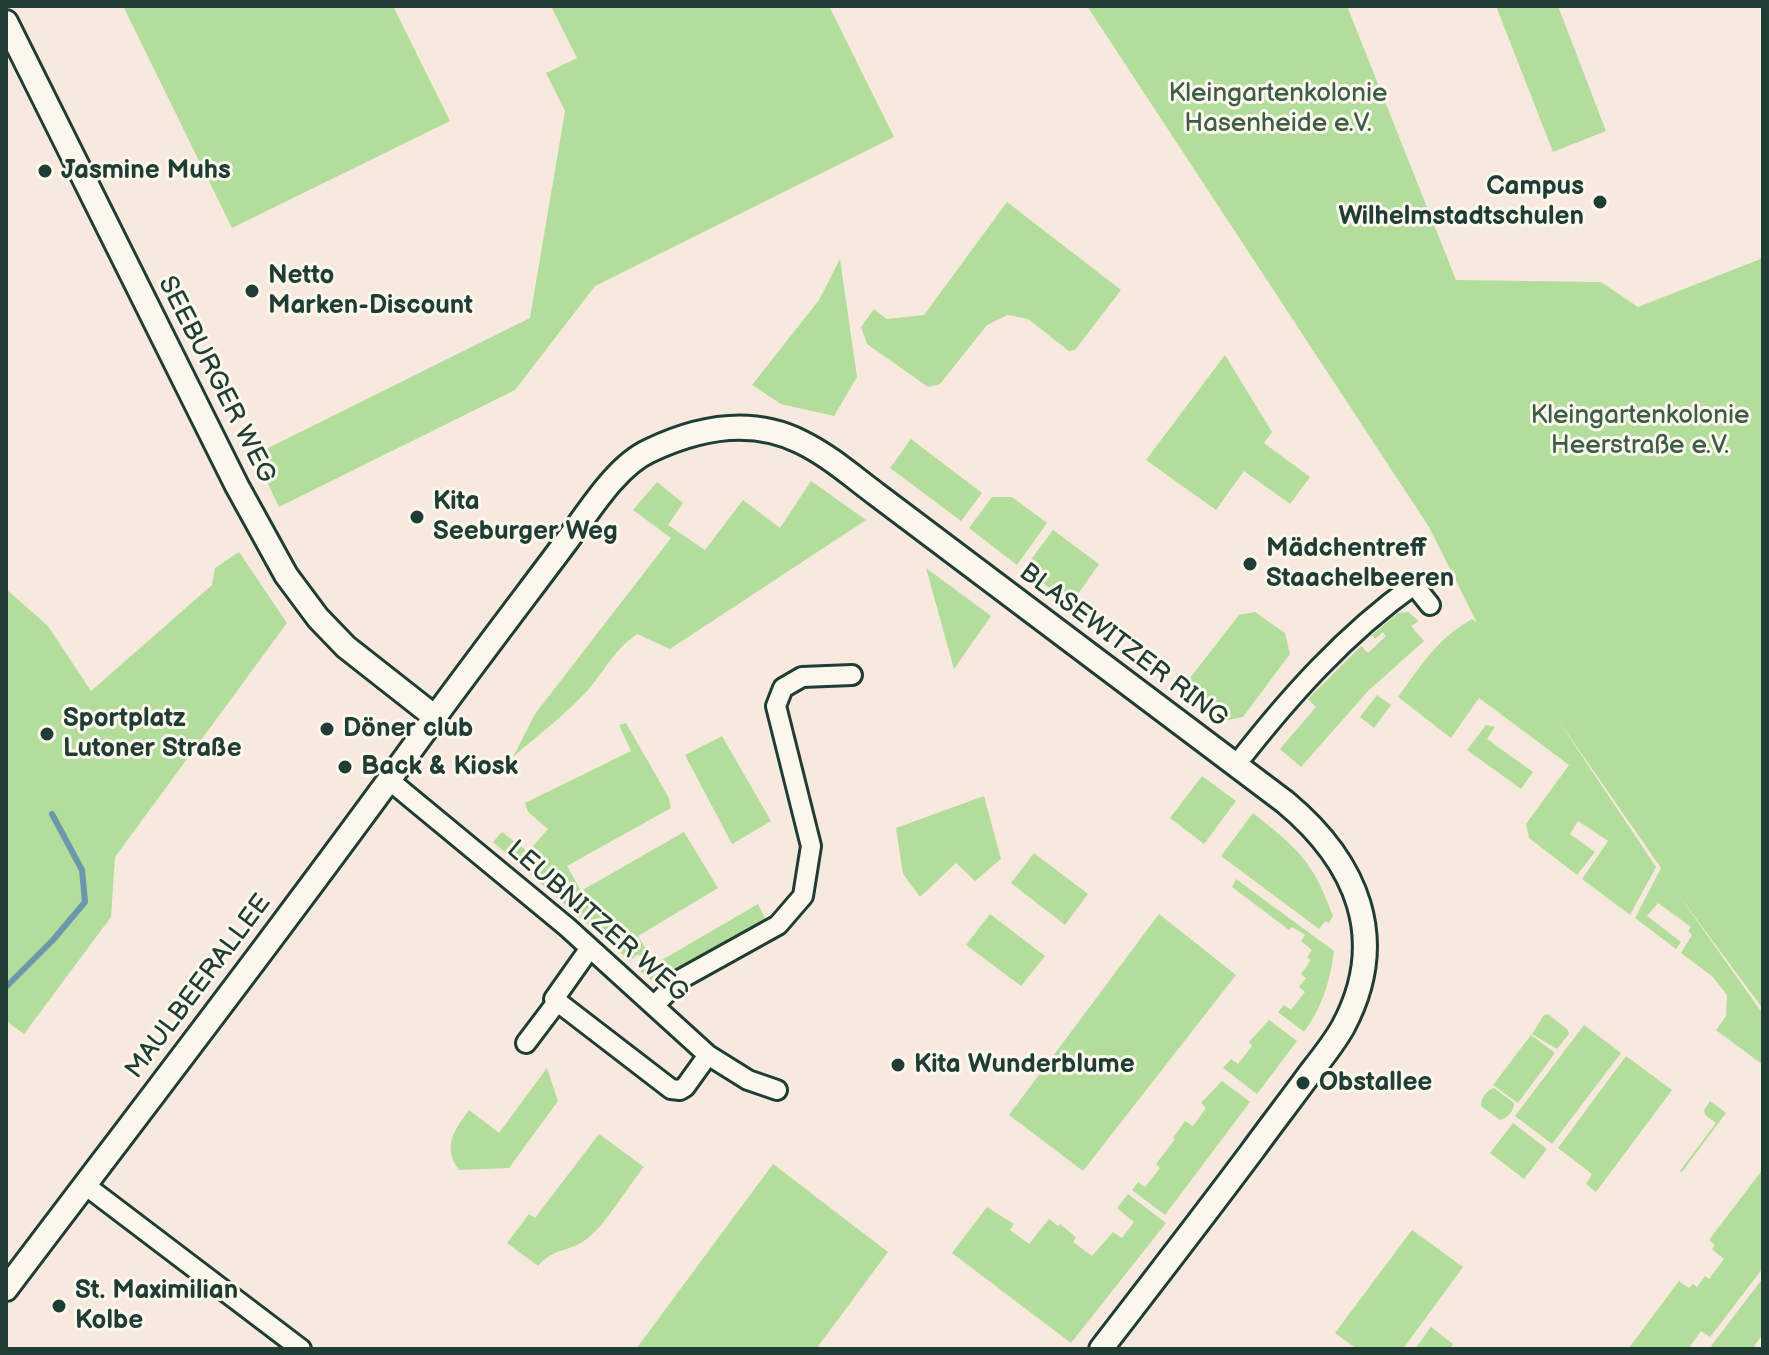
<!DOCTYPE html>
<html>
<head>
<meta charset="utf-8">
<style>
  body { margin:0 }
  #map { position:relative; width:1769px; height:1355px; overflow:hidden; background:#f8e9df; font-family:"Balsamiq Sans",sans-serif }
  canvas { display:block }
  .frame { position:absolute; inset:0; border:8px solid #1f3d34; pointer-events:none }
</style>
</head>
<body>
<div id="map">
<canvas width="1769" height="1355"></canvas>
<div class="frame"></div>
</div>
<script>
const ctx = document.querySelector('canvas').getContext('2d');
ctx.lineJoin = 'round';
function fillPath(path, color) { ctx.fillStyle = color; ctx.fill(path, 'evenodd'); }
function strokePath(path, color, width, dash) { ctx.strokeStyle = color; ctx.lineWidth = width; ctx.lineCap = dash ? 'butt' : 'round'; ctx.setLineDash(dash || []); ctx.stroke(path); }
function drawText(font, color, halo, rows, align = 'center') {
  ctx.font = font + ' "Balsamiq Sans",sans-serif'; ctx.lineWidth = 6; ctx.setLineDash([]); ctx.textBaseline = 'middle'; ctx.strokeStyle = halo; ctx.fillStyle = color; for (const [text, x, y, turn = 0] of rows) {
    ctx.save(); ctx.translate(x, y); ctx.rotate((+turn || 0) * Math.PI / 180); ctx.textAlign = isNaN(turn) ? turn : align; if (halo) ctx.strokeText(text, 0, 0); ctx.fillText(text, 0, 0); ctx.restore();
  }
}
const green = new Path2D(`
  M 123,6 L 393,6 L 450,121 L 232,228 Z
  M 551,6 L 829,6 L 894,137 L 595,286 L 515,390 L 279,507 L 254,455 L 530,318 L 565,111 L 546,73 L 577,58 Z
  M 1087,6 L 1347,6 L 1456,280 L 1601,282 L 1638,307 L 1763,258 L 1763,1009 L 1678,894 L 1763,1014 L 1763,1065 L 1716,1030 L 1726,1016 L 1727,995 L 1713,977 L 1681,953 L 1692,935 L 1688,931 L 1691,927 L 1658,903 L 1647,916 L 1681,942 L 1676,949 L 1635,918 L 1661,868 L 1556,717 L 1656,867 L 1630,915 L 1582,879 L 1608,841 L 1578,821 L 1570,834 L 1595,852 L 1577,875 L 1529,838 L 1526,824 L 1569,765 L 1479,698 L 1451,738 L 1398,697 C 1423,663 1436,640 1472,619 L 1477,623 L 1429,527 Z
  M 1496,6 L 1558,6 L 1606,131 L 1553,152 Z
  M 1007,202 L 1121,290 L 1075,350 L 1069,351 L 1028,319 L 1008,315 L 987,325 L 940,384 L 928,387 L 867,344 L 861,327 L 874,309 L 887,319 L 924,315 Z
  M 840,259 L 857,377 L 834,416 L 781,404 L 752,385 L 819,300 Z
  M 1225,355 L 1272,432 L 1264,443 L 1310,477 L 1290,504 L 1244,471 L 1216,510 L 1146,460 Z
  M 911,439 L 982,493 L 961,521 L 890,468 Z
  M 811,481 L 866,520 L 670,649 L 637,634 C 615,649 605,670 588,690 C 565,715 538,735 513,757 L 535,714 L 671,538 L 633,510 L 657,482 L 683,503 L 668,525 L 705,550 L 743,500 L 780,528 Z
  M 992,497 L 1012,497 L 1047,523 L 1017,565 L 969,528 Z
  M 1053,530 L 1099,564 L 1071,604 L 1024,569 Z
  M 239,552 L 287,623 L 115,857 L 111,917 L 24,1034 L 6,1021 L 6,589 L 48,626 L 91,691 L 212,585 L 215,568 Z
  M 926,568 L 991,616 L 954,669 Z
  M 1255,612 L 1285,633 L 1290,654 L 1243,717 L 1223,721 L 1193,698 L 1190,678 L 1239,615 Z
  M 1408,612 L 1419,621 L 1411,626 L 1424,641 L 1368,691 L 1301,767 L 1280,749 L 1316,707 L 1308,699 L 1361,646 L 1368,653 L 1386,636 L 1383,632 L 1375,639 L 1372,635 L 1398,613 Z
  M 1143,653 L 1153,660 L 1156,657 L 1171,669 L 1165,675 L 1142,660 Z
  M 1377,695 L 1391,705 L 1374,728 L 1360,717 Z
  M 626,723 L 669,798 L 671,808 L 567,866 L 581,891 L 684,832 L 718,888 L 638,936 L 655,964 L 758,904 L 766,920 L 668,978 L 660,987 L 640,971 L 648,965 L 638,954 L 630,961 L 493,842 L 502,832 L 528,852 L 548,829 L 528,812 L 525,803 L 631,751 L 619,725 Z
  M 1486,725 L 1495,727 L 1487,739 L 1533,772 L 1521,789 L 1467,750 Z
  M 722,736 L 771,821 L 732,844 L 685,755 Z
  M 1202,776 L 1236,801 L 1204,844 L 1170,818 Z
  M 984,796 L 1001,859 L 975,881 L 956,863 L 920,897 L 903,874 L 896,828 Z
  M 1253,813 C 1298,849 1313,861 1333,916 L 1329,923 L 1325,921 L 1319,929 L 1221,856 Z
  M 1034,853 L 1088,894 L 1065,925 L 1011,883 Z
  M 1236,879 L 1334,951 C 1330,982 1322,1007 1304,1032 L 1278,1012 L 1284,1005 L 1291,1010 L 1305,992 L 1299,987 L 1306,978 L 1301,974 L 1311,960 L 1307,957 L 1312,950 L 1301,941 L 1305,935 L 1292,927 L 1289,930 L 1232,887 Z
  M 990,914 L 1045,956 L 1021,986 L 966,945 Z
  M 1159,914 L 1236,975 L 1083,1171 L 1009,1115 Z
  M 1548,1014 L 1568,1030 L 1569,1034 L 1557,1049 L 1532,1034 L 1544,1015 Z
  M 1269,1020 L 1297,1041 L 1257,1094 L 1223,1068 L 1231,1059 L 1238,1064 L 1252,1046 L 1249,1042 Z
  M 1584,1025 L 1621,1053 L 1552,1144 L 1515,1116 Z
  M 1531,1035 L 1555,1053 L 1518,1103 L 1493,1085 Z
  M 1626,1056 L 1672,1090 L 1596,1192 L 1586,1184 L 1592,1174 L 1558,1148 Z
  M 547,1068 L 558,1101 L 509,1168 L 459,1170 C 442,1147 454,1130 469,1110 L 499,1133 Z
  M 1222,1081 L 1250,1102 L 1165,1215 L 1132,1190 L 1138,1182 L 1145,1187 L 1160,1168 L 1156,1164 L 1175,1139 L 1173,1138 L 1185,1121 L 1193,1126 L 1206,1108 L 1201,1103 Z
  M 1494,1088 L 1514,1103 C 1514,1111 1508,1118 1500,1120 L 1481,1106 C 1481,1098 1487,1090 1494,1088 Z
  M 1710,1101 L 1726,1113 L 1682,1172 L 1680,1171 L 1716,1123 L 1705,1115 L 1704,1110 Z
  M 1513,1123 L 1547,1149 L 1524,1179 L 1490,1153 Z
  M 599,1134 L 644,1167 C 628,1186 606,1224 588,1238 C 569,1253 556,1246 538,1266 L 507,1243 L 529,1214 L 535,1218 Z
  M 773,1164 L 888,1252 L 816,1349 L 636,1349 Z
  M 1763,1169 L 1763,1268 L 1710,1337 L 1701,1331 L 1688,1349 L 1628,1349 L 1679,1281 L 1689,1288 L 1693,1284 L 1697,1287 L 1705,1276 L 1709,1279 L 1724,1259 L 1712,1249 L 1715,1245 L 1709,1240 Z
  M 1128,1194 L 1166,1223 L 1071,1343 L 952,1253 L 987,1207 L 1014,1224 L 1010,1230 L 1029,1244 L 1049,1219 L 1058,1226 L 1060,1224 L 1076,1237 L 1073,1242 L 1092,1256 L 1113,1232 L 1122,1238 L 1134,1222 L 1117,1208 Z
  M 1412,1230 L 1463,1267 L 1403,1349 L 1357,1349 L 1335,1333 Z
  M 1763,1278 L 1763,1334 L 1752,1349 L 1715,1349 L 1711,1346 Z
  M 1431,1327 L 1453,1344 L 1450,1349 L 1415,1349 Z`);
const stream = new Path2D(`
  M 6,987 L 53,940 L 85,902 L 82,870 L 52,814`);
const minor = new Path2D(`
  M 1236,765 C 1288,698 1345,634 1414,585 L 1430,605
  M 389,780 L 567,927 L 708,1055 L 748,1080 L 777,1090
  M 590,948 L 554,999 L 671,1089 L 680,1090 L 685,1087 L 708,1055
  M 654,1006 L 679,980 L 778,925 L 803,896 L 811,846 L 776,706 L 783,688 L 802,677 L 852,675
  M 526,1043 L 557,1002
  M 85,1185 L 301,1349`);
const tertiary = new Path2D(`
  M 6,22 L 237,486 L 286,575 L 318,618 L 346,647 L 435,717
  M 6,1289 C 149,1100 293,913 432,721 C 476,661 521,602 566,542 C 588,513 616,466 649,451 C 697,428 751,417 801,442 C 828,455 852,476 876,494 L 1285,802 C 1357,862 1390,939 1343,1027 C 1334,1043 1322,1058 1311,1072 C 1292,1098 1272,1124 1253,1150 C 1203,1217 1152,1283 1101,1349`);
const markers = [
  [45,171,8,"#1f3d34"],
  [1600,202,8,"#1f3d34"],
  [252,291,8,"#1f3d34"],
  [417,517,8,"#1f3d34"],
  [1250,564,8,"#1f3d34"],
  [327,729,8,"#1f3d34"],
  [47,734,8,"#1f3d34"],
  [345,767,8,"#1f3d34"],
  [898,1065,8,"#1f3d34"],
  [1303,1083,8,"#1f3d34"],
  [59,1306,8,"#1f3d34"]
];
const parkNames = [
  ["Kleingartenkolonie",1278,94],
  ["Hasenheide e.V.",1278,124],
  ["Kleingartenkolonie",1640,416],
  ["Heerstraße e.V.",1640,446]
];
const poiNames = [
  ["Jasmine Muhs",61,171],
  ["Campus",1584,187,"right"],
  ["Wilhelmstadtschulen",1584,217,"right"],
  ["Netto",268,276],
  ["Marken-Discount",268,306],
  ["Kita",433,502],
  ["Seeburger Weg",433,532],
  ["Mädchentreff",1266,549],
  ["Staachelbeeren",1266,579],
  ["Sportplatz",63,719],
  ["Lutoner Straße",63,749],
  ["Döner club",343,729],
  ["Back & Kiosk",361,767],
  ["Kita Wunderblume",914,1065],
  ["Obstallee",1319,1083],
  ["St. Maximilian",75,1291],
  ["Kolbe",75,1321]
];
const streetNames = [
  ["SEEBURGER WEG",216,380,63],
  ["BLASEWITZER RING",1123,646,37],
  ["LEUBNITZER WEG",597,922,41],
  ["MAULBEERALLEE",199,987,-53]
];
fillPath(green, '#b3dd9a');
strokePath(stream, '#6a98ac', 6);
strokePath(minor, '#1f3d34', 24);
strokePath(tertiary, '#1f3d34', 28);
strokePath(minor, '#fbf7ec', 18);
strokePath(tertiary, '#fbf7ec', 22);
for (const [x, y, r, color] of markers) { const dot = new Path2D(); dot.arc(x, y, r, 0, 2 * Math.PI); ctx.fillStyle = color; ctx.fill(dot); strokePath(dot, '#fbf7ec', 3); }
drawText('26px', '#3d5d48', '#fbf7ec', parkNames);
drawText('bold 26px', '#1f3d34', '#fbf7ec', poiNames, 'left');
drawText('26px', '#1f3d34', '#fbf7ec', streetNames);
</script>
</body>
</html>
